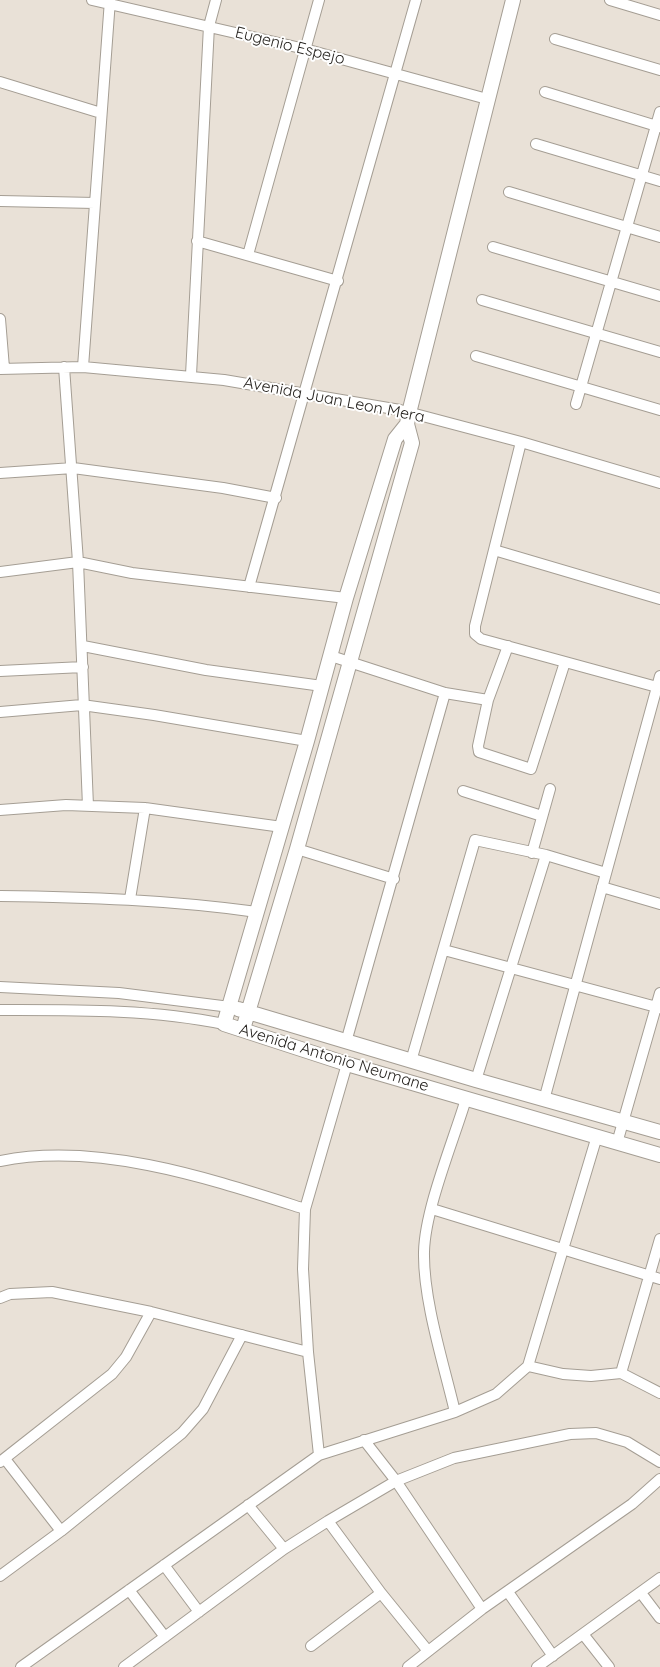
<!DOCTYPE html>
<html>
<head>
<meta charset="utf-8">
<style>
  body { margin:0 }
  canvas { display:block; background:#e9e1d7 }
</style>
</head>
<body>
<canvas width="660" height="1667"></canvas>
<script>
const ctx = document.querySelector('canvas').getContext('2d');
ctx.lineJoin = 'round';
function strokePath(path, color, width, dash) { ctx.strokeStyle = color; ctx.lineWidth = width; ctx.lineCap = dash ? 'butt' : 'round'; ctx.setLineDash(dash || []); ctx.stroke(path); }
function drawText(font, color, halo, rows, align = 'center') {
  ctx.font = font + ' Quicksand,sans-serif'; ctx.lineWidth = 4; ctx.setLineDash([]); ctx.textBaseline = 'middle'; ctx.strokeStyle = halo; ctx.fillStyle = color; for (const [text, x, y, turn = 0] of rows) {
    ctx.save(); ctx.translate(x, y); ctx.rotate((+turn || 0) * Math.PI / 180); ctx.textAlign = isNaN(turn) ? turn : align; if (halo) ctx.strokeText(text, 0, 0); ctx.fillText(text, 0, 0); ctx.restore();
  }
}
const minor = new Path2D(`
  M 92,0 L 305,49 L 487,99
  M 610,0 L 660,15
  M 555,39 L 660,70
  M 0,82 L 101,113
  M 545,92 L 660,127
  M 536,144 L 660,181
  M 509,192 L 660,237
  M 0,201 L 95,203
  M 197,241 L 338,281
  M 493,247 L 660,296
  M 248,255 L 319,0
  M 482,300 L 660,352
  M 0,319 L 4,368
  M 476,356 L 660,410
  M 64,367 L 78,562 L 88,806
  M 83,367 L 110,0
  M 0,369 L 83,367 L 224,380 L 400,410 L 521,442 L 660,483
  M 191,375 L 209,26 L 216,0
  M 576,404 L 660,112
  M 521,442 L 475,626 L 475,634 L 481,639 L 657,687
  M 0,473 L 73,468 L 223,488 L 276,498
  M 494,550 L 660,599
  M 0,572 L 78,562 L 132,573 L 346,598
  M 249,587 L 416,0
  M 83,646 L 206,670 L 322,686
  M 331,656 L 445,693 L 488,700 L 508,646
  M 0,671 L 83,667
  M 488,700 L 478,746 L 479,752 L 531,769 L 565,662
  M 0,712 L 82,705 L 154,715 L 307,741
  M 463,791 L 542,816
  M 0,810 L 66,805 L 145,808 L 282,827
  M 297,849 L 394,879
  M 532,853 L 550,789
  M 602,887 L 660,904
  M 0,896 C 86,897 171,900 257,912
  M 130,899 L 145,808
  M 444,950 L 660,1008
  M 0,987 L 119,993 L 230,1007
  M 0,1010 C 75,1010 151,1009 224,1024
  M 346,1042 L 445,693
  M 411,1061 L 475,840 L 546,855 L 606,873
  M 476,1080 L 546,855
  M 544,1100 L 660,676
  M 617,1143 L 660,993
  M 0,1161 C 99,1141 211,1179 305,1209
  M 432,1209 L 660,1279
  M 0,1298 L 10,1294 L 52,1292 L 151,1312 L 308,1352
  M 528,1366 L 563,1374 L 591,1376 L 621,1373 L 660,1393
  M 621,1373 L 660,1239
  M 455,1412 L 496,1394 L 528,1366 L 597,1136
  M 364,1440 L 396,1481 L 482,1609
  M 319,1455 L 308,1352 L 303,1269 L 305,1209 L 347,1064
  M 5,1459 L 61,1531
  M 0,1462 L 112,1374 L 126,1357 L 151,1312
  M 248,1505 L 284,1549
  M 328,1521 L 381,1593
  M 164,1565 L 199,1612
  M 0,1576 L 61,1531 L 182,1433 L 203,1409 L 242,1335
  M 129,1590 L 165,1637
  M 508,1592 L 553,1656
  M 641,1593 L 660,1618
  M 583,1634 L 609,1667
  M 311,1646 L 381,1593 L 428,1651
  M 21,1667 L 319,1455 L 455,1412 C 444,1365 423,1300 424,1252 C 425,1209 453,1142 466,1099
  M 124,1667 L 284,1549 L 328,1521 L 396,1481 L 454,1458 L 570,1434 L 596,1433 L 627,1442 L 660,1462
  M 408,1667 L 482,1609 L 632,1504 L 660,1479
  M 537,1667 L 660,1578`);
const tertiary = new Path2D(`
  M 407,424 L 395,439 L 346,598 L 307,741 L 224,1024 L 347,1064 L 660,1155
  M 238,1009 L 476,1080 L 660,1132
  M 243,1029 L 297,849 L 412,443 L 407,424 L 409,413 L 513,0`);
const streetNames = [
  ["Eugenio Espejo",290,46,14],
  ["Avenida Juan Leon Mera",334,400,11],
  ["Avenida Antonio Neumane",334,1058,17]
];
strokePath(minor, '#a59e94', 12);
strokePath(tertiary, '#a59e94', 16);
strokePath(minor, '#fff', 10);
strokePath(tertiary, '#fff', 14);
drawText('16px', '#26231f', '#fff', streetNames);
</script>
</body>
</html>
